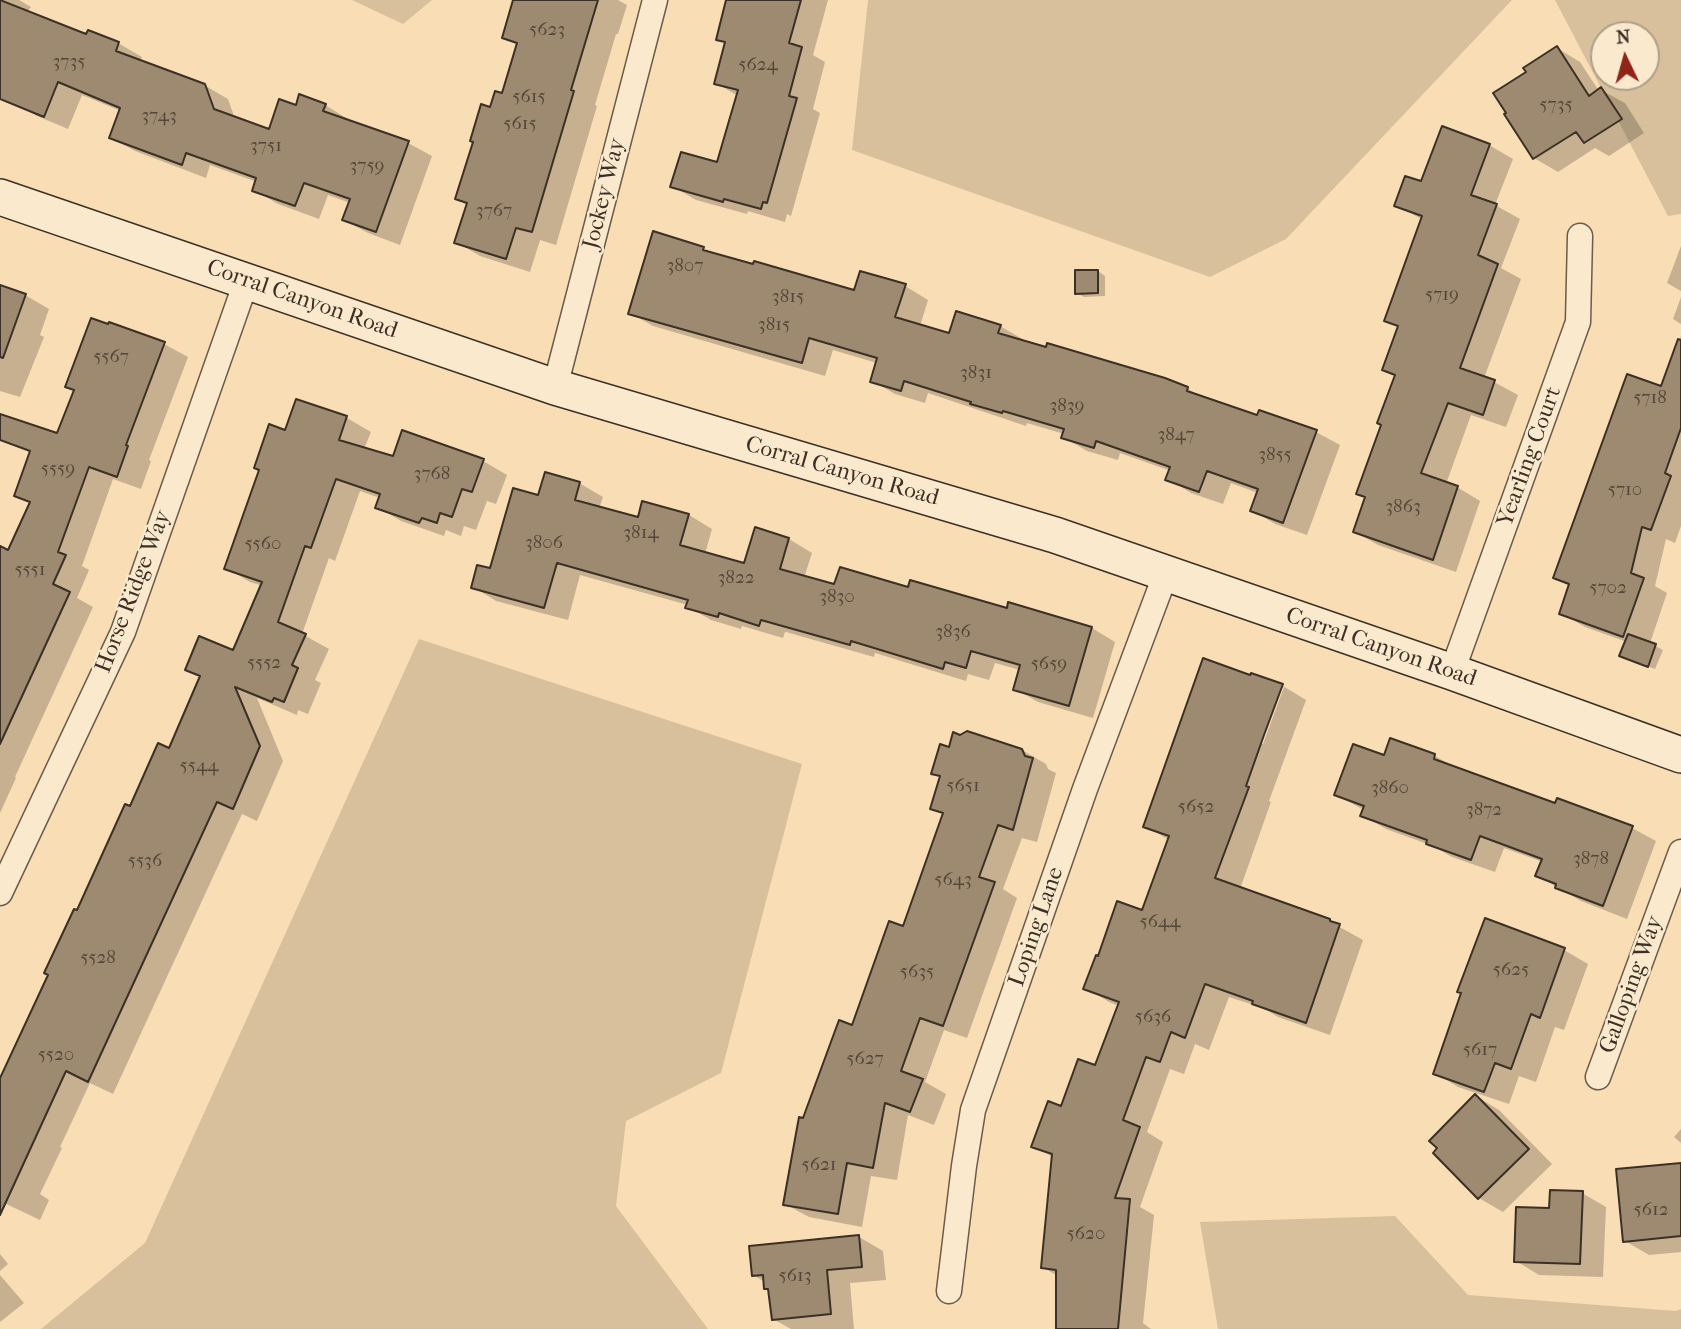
<!DOCTYPE html>
<html>
<head>
<meta charset="utf-8">
<style>
  body { margin:0 }
  #map { position:relative; width:1681px; height:1329px; overflow:hidden; background:#f9ddb4; font-family:"IM FELL French Canon",serif }
  canvas { display:block }
  .north { position:absolute; left:1590px; top:21px; width:70px; height:70px; box-sizing:border-box; background:#fbe9ce; border:2px solid #ae9f8b; border-radius:50%; rotate:355deg; font-size:19px; font-weight:700; line-height:28px; text-align:center; color:#3b3026 }
  .north::after { content:''; display:block; margin:auto; width:24px; height:32px; background:#8f2418; clip-path:polygon(50% 0,100% 100%,50% 72%,0 100%) }
</style>
</head>
<body>
<div id="map">
<canvas width="1681" height="1329"></canvas>
<div class="north">N</div>
</div>
<script>
const ctx = document.querySelector('canvas').getContext('2d');
ctx.lineJoin = 'round';
function fillPath(path, color) { ctx.fillStyle = color; ctx.fill(path, 'evenodd'); }
function strokePath(path, color, width, dash) { ctx.strokeStyle = color; ctx.lineWidth = width; ctx.lineCap = dash ? 'butt' : 'round'; ctx.setLineDash(dash || []); ctx.stroke(path); }
function drawText(font, color, halo, rows, align = 'center') {
  ctx.font = font + ' "IM FELL French Canon",serif'; ctx.lineWidth = 5; ctx.setLineDash([]); ctx.textBaseline = 'middle'; ctx.strokeStyle = halo; ctx.fillStyle = color; for (const [text, x, y, turn = 0] of rows) {
    ctx.save(); ctx.translate(x, y); ctx.rotate((+turn || 0) * Math.PI / 180); ctx.textAlign = isNaN(turn) ? turn : align; if (halo) ctx.strokeText(text, 0, 0); ctx.fillText(text, 0, 0); ctx.restore();
  }
}
const green = new Path2D(`
  M 352,0 L 432,0 L 403,24 Z
  M 868,0 L 1512,0 L 1286,239 L 1210,277 L 852,150 Z
  M 1555,0 L 1681,0 L 1681,214 L 1668,216 ZM 1604,35 L 1646,35 L 1646,77 L 1604,77 Z
  M 419,639 L 802,764 L 721,1073 L 626,1121 L 616,1206 L 708,1329 L 41,1329 L 145,1243 Z
  M 1395,1216 L 1468,1295 L 1676,1311 L 1681,1309 L 1681,1329 L 1218,1329 L 1200,1222 Z`);
const shadow = new Path2D(`
  M 0,0 L 19,0 L 31,7 L 27,12 L 87,36 L 118,43 L 142,57 L 140,62 L 204,85 L 228,99 L 235,119 L 270,131 L 297,107 L 325,105 L 348,119 L 347,122 L 408,143 L 432,156 L 400,245 L 368,233 L 344,220 L 350,203 L 328,195 L 319,219 L 278,204 L 254,190 L 257,182 L 210,165 L 206,178 L 135,151 L 111,138 L 121,111 L 82,95 L 68,129 L 37,116 L 13,102 L 0,98 Z
  M 515,0 L 618,0 L 627,5 L 618,34 L 616,34 L 595,105 L 597,106 L 556,245 L 540,240 L 530,272 L 480,256 L 456,242 L 468,205 L 457,198 L 492,109 L 503,95 L 518,46 L 504,37 Z
  M 748,0 L 828,0 L 813,55 L 825,62 L 813,109 L 820,113 L 791,216 L 787,214 L 785,222 L 748,211 L 747,214 L 696,200 L 672,186 L 718,164 L 738,96 L 716,83 L 726,44 L 718,39 Z
  M 1557,48 L 1580,62 L 1599,91 L 1601,90 L 1625,103 L 1644,133 L 1609,156 L 1595,148 L 1558,172 L 1534,158 L 1506,115 L 1529,72 Z
  M 1489,145 L 1513,159 L 1495,205 L 1520,219 L 1501,268 L 1521,279 L 1484,378 L 1494,382 L 1518,395 L 1506,427 L 1471,415 L 1446,484 L 1457,487 L 1480,501 L 1456,572 L 1378,545 L 1355,532 L 1367,498 L 1383,424 L 1396,376 L 1384,369 L 1399,328 L 1386,320 L 1423,220 L 1396,205 L 1422,184 Z
  M 1681,246 L 1681,291 L 1667,283 Z
  M 703,248 L 716,255 L 855,292 L 905,286 L 928,300 L 920,326 L 950,335 L 1000,326 L 1024,340 L 1023,342 L 1165,379 L 1188,389 L 1205,399 L 1258,417 L 1316,432 L 1340,445 L 1307,535 L 1275,524 L 1252,510 L 1258,493 L 1231,483 L 1223,504 L 1191,493 L 1168,479 L 1171,471 L 1120,453 L 1118,460 L 1087,451 L 1063,437 L 1064,434 L 1027,423 L 1026,426 L 928,393 L 925,403 L 895,394 L 872,381 L 877,363 L 833,350 L 825,376 L 653,326 L 630,313 Z
  M 1098,271 L 1105,276 L 1105,296 L 1084,297 L 1077,293 Z
  M 0,286 L 25,295 L 49,309 L 40,335 L 44,337 L 20,397 L 0,391 Z
  M 1681,297 L 1681,324 L 1673,319 Z
  M 1681,336 L 1681,526 L 1675,543 L 1666,539 L 1655,586 L 1667,593 L 1650,643 L 1663,650 L 1655,669 L 1629,659 L 1627,642 L 1585,627 L 1561,613 L 1570,586 L 1555,577 L 1662,389 Z
  M 164,344 L 188,357 L 149,460 L 151,461 L 141,489 L 113,479 L 82,566 L 89,570 L 77,598 L 93,607 L 15,777 L 16,778 L 0,813 L 0,548 L 9,552 L 31,504 L 16,496 L 31,453 L 14,443 L 59,435 Z
  M 297,401 L 347,418 L 371,432 L 364,449 L 394,458 L 483,461 L 507,475 L 496,504 L 487,501 L 476,530 L 464,526 L 461,536 L 446,530 L 444,536 L 401,521 L 377,507 L 380,498 L 360,491 L 335,561 L 329,558 L 302,634 L 329,649 L 315,680 L 321,683 L 308,714 L 298,710 L 297,715 L 257,698 L 283,761 L 257,821 L 242,814 L 113,1094 L 90,1083 L 60,1147 L 62,1148 L 40,1194 L 49,1200 L 40,1220 L 0,1201 L 0,1082 L 78,912 L 131,808 L 170,750 L 202,677 L 187,669 L 234,653 L 263,586 L 250,582 L 226,568 L 286,432 Z
  M 579,483 L 603,497 L 599,509 L 639,519 L 689,515 L 712,529 L 705,554 L 745,566 L 789,539 L 812,553 L 804,578 L 835,586 L 909,589 L 1092,628 L 1115,642 L 1093,718 L 1038,702 L 1015,689 L 1020,670 L 995,663 L 989,680 L 968,674 L 966,681 L 875,653 L 874,657 L 786,632 L 785,632 L 783,638 L 742,626 L 741,629 L 711,620 L 688,607 L 688,605 L 580,575 L 568,620 L 496,601 L 473,587 L 492,570 L 539,497 Z
  M 1252,675 L 1283,686 L 1306,700 L 1269,801 L 1271,802 L 1240,889 L 1329,921 L 1363,940 L 1330,1035 L 1278,1017 L 1263,1008 L 1229,997 L 1209,1050 L 1195,1044 L 1184,1074 L 1170,1069 L 1147,1132 L 1163,1142 L 1140,1207 L 1154,1215 L 1143,1323 L 1151,1329 L 1058,1329 L 1058,1276 L 1042,1267 L 1053,1157 L 1033,1146 L 1096,1067 L 1119,1006 L 1109,1002 L 1086,988 L 1143,913 L 1169,840 L 1145,826 ZM 1280,687 L 1284,687 L 1263,744 L 1259,743 Z
  M 950,749 L 1022,750 L 1046,764 L 1048,769 L 1056,773 L 1037,842 L 1022,838 L 1003,889 L 1017,898 L 967,1038 L 944,1030 L 925,1082 L 946,1094 L 934,1125 L 908,1115 L 897,1180 L 871,1176 L 862,1227 L 809,1217 L 785,1204 L 804,1120 L 904,928 L 944,815 L 932,808 L 941,778 L 933,773 Z
  M 1435,756 L 1458,769 L 1556,805 L 1632,828 L 1656,841 L 1627,919 L 1581,901 L 1538,876 L 1543,862 L 1504,848 L 1495,872 L 1452,857 L 1433,846 L 1386,829 L 1362,815 L 1364,810 L 1336,795 L 1385,757 Z
  M 1564,950 L 1588,964 L 1564,1030 L 1555,1027 L 1536,1082 L 1519,1076 L 1509,1104 L 1458,1087 L 1435,1073 Z
  M 1476,1096 L 1499,1110 L 1552,1164 L 1503,1212 L 1479,1198 Z
  M 1681,1129 L 1681,1143 L 1674,1137 Z
  M 1681,1165 L 1681,1252 L 1649,1255 L 1625,1241 Z
  M 1582,1193 L 1606,1207 L 1603,1277 L 1539,1275 L 1516,1261 L 1551,1210 Z
  M 859,1237 L 883,1251 L 886,1280 L 850,1283 L 854,1329 L 791,1329 L 773,1319 L 770,1290 L 766,1288 L 765,1282 L 753,1275 Z
  M 0,1254 L 8,1264 L 0,1271 Z
  M 0,1275 L 24,1303 L 0,1322 Z`);
const building = new Path2D(`
  M 0,0 L 86,34 L 88,30 L 119,42 L 116,51 L 205,84 L 214,109 L 269,129 L 279,99 L 296,105 L 299,94 L 326,104 L 323,111 L 409,141 L 376,232 L 342,220 L 350,199 L 304,183 L 295,206 L 252,191 L 256,178 L 186,153 L 182,165 L 109,138 L 120,108 L 58,82 L 44,117 L 0,99 Z
  M 513,0 L 598,0 L 571,90 L 574,91 L 532,232 L 516,228 L 506,259 L 454,243 L 467,203 L 455,199 L 473,142 L 470,141 L 481,104 L 490,107 L 495,91 L 502,93 L 517,43 L 502,38 Z
  M 726,0 L 801,0 L 789,43 L 802,47 L 789,96 L 797,98 L 767,203 L 763,202 L 761,209 L 724,199 L 723,202 L 670,187 L 681,152 L 717,162 L 738,90 L 714,84 L 725,42 L 716,40 Z
  M 1557,46 L 1589,96 L 1601,87 L 1622,119 L 1584,143 L 1576,132 L 1533,159 L 1504,114 L 1506,113 L 1493,93 L 1526,72 L 1523,68 Z
  M 1442,126 L 1490,144 L 1471,195 L 1497,204 L 1478,255 L 1498,264 L 1460,368 L 1495,380 L 1483,415 L 1448,403 L 1421,473 L 1458,486 L 1433,560 L 1353,532 L 1365,497 L 1356,494 L 1381,425 L 1377,423 L 1395,375 L 1382,370 L 1398,326 L 1384,321 L 1422,216 L 1394,206 L 1405,176 L 1421,181 Z
  M 653,231 L 704,247 L 703,250 L 753,264 L 754,261 L 854,290 L 860,271 L 906,284 L 895,317 L 949,333 L 956,311 L 1001,325 L 998,333 L 1046,347 L 1047,343 L 1165,378 L 1188,387 L 1187,391 L 1257,415 L 1259,410 L 1317,430 L 1283,523 L 1250,511 L 1258,489 L 1207,471 L 1199,492 L 1165,480 L 1170,467 L 1096,441 L 1094,448 L 1061,438 L 1064,429 L 1003,411 L 1002,413 L 970,404 L 971,402 L 904,381 L 901,391 L 870,382 L 877,358 L 809,338 L 802,363 L 628,314 Z
  M 1075,270 L 1098,270 L 1098,293 L 1075,294 Z
  M 0,285 L 26,294 L 3,358 L 0,357 Z
  M 91,318 L 108,324 L 109,322 L 165,342 L 126,445 L 128,446 L 117,477 L 89,467 L 58,552 L 66,555 L 53,584 L 70,592 L 0,744 L 0,546 L 8,550 L 30,502 L 14,496 L 30,451 L 0,440 L 0,414 L 57,433 L 74,390 L 65,387 Z
  M 1678,339 L 1681,340 L 1681,428 L 1665,473 L 1671,476 L 1651,530 L 1642,527 L 1631,573 L 1644,578 L 1623,637 L 1559,614 L 1569,584 L 1553,578 L 1627,374 L 1661,386 Z
  M 296,399 L 347,416 L 339,440 L 393,456 L 402,430 L 484,459 L 472,492 L 462,489 L 452,517 L 440,513 L 437,523 L 422,518 L 419,523 L 375,508 L 380,494 L 336,479 L 311,548 L 305,546 L 278,622 L 306,634 L 292,665 L 298,668 L 284,702 L 274,698 L 272,702 L 235,687 L 260,746 L 233,809 L 217,802 L 88,1082 L 66,1071 L 0,1215 L 0,1078 L 48,975 L 44,973 L 74,909 L 77,910 L 125,804 L 130,806 L 158,743 L 169,748 L 200,676 L 185,670 L 199,636 L 233,650 L 262,582 L 224,569 L 259,470 L 254,468 L 269,424 L 285,430 Z
  M 545,472 L 580,482 L 575,500 L 638,517 L 642,501 L 689,514 L 680,545 L 744,563 L 755,527 L 789,538 L 780,569 L 834,584 L 840,567 L 908,587 L 910,580 L 1007,608 L 1008,602 L 1092,627 L 1069,706 L 1013,690 L 1020,665 L 971,651 L 966,668 L 945,662 L 943,669 L 851,641 L 850,645 L 761,620 L 759,626 L 719,613 L 718,617 L 685,608 L 688,600 L 557,563 L 544,608 L 471,588 L 477,565 L 490,568 L 513,488 L 538,495 Z
  M 1628,634 L 1656,644 L 1648,667 L 1619,656 Z
  M 1203,658 L 1250,675 L 1251,673 L 1283,684 L 1264,735 L 1246,786 L 1249,787 L 1215,878 L 1330,919 L 1330,921 L 1340,924 L 1306,1023 L 1252,1004 L 1253,1001 L 1205,984 L 1185,1038 L 1171,1032 L 1160,1062 L 1146,1057 L 1123,1120 L 1140,1127 L 1115,1198 L 1130,1199 L 1118,1329 L 1056,1329 L 1056,1270 L 1041,1268 L 1052,1154 L 1031,1147 L 1048,1101 L 1061,1106 L 1078,1059 L 1095,1065 L 1119,1002 L 1083,989 L 1096,955 L 1098,956 L 1117,901 L 1142,910 L 1169,836 L 1143,827 Z
  M 967,731 L 1022,749 L 1025,756 L 1033,758 L 1013,830 L 998,825 L 979,877 L 995,882 L 943,1026 L 920,1018 L 901,1071 L 923,1079 L 910,1112 L 885,1103 L 873,1168 L 847,1163 L 838,1214 L 783,1205 L 799,1117 L 803,1118 L 839,1020 L 852,1025 L 889,921 L 903,926 L 943,813 L 930,809 L 940,776 L 931,774 L 940,744 L 949,747 L 953,732 L 960,735 Z
  M 1390,738 L 1435,754 L 1434,759 L 1555,803 L 1557,798 L 1633,826 L 1603,906 L 1555,888 L 1556,884 L 1535,876 L 1542,859 L 1480,836 L 1471,860 L 1426,844 L 1427,840 L 1360,816 L 1364,806 L 1334,795 L 1353,744 L 1384,755 Z
  M 1485,918 L 1565,948 L 1540,1018 L 1531,1014 L 1511,1069 L 1495,1063 L 1484,1092 L 1433,1074 L 1461,993 L 1457,992 Z
  M 1475,1094 L 1529,1149 L 1478,1199 L 1433,1153 L 1437,1148 L 1429,1141 Z
  M 1681,1163 L 1681,1236 L 1623,1242 L 1616,1169 Z
  M 1550,1190 L 1583,1191 L 1580,1264 L 1514,1262 L 1516,1207 L 1549,1208 Z
  M 859,1235 L 862,1267 L 827,1270 L 831,1314 L 772,1320 L 768,1289 L 764,1289 L 763,1275 L 752,1276 L 749,1246 Z`);
const street = new Path2D(`
  M 555,387 L 655,0
  M 1452,672 L 1578,322 L 1580,236
  M 0,893 L 123,632 L 246,282
  M 1598,1077 L 1681,852
  M 949,1291 L 964,1166 L 973,1110 L 1085,789 L 1166,573`);
const secondary = new Path2D(`
  M 0,197 L 555,387 L 1055,535 L 1452,672 L 1681,755`);
const numberNames = [
  ["5623",547,30],
  ["3735",69,62],
  ["5624",758,65],
  ["5615",529,97],
  ["5735",1556,105],
  ["3743",159,116],
  ["5615",520,124],
  ["3751",266,146],
  ["3759",367,166],
  ["3767",494,211],
  ["3807",685,266],
  ["5719",1442,295],
  ["3815",788,297],
  ["3815",774,325],
  ["5567",111,357],
  ["3831",976,373],
  ["5718",1650,398],
  ["3839",1067,406],
  ["3847",1176,435],
  ["3855",1275,455],
  ["5559",58,469],
  ["3768",432,474],
  ["5710",1625,490],
  ["3863",1403,507],
  ["3814",641,533],
  ["3806",544,543],
  ["5560",263,544],
  ["5551",30,570],
  ["3822",736,578],
  ["5702",1608,588],
  ["3830",837,597],
  ["3836",953,632],
  ["5552",264,663],
  ["5659",1049,664],
  ["5544",199,766],
  ["5651",963,786],
  ["3860",1390,788],
  ["5652",1196,807],
  ["3872",1484,810],
  ["3878",1591,859],
  ["5536",145,861],
  ["5643",953,880],
  ["5644",1160,922],
  ["5528",98,958],
  ["5625",1511,970],
  ["5635",917,972],
  ["5636",1153,1017],
  ["5617",1480,1050],
  ["5520",56,1055],
  ["5627",865,1059],
  ["5621",819,1165],
  ["5612",1651,1210],
  ["5620",1086,1234],
  ["5613",795,1276]
];
const streetNames = [
  ["Jockey Way",605,194,-76],
  ["Corral Canyon Road",302,300,19],
  ["Yearling Court",1530,457,-70],
  ["Corral Canyon Road",842,472,16],
  ["Horse Ridge Way",134,592,-69],
  ["Corral Canyon Road",1381,648,19],
  ["Loping Lane",1037,927,-71],
  ["Galloping Way",1632,985,-70]
];
fillPath(green, '#d9c09c');
fillPath(shadow, '#0003');
fillPath(building, '#9e8a70');
strokePath(building, '#3b3026', 2);
strokePath(street, '#6a5b4a', 27);
strokePath(secondary, '#3b3026', 38);
strokePath(street, '#fbe9ce', 24);
strokePath(secondary, '#fbe9ce', 35);
drawText('19px', '#544638', null, numberNames);
drawText('23px', '#3b3026', '#fbe9ce', streetNames);
</script>
</body>
</html>
